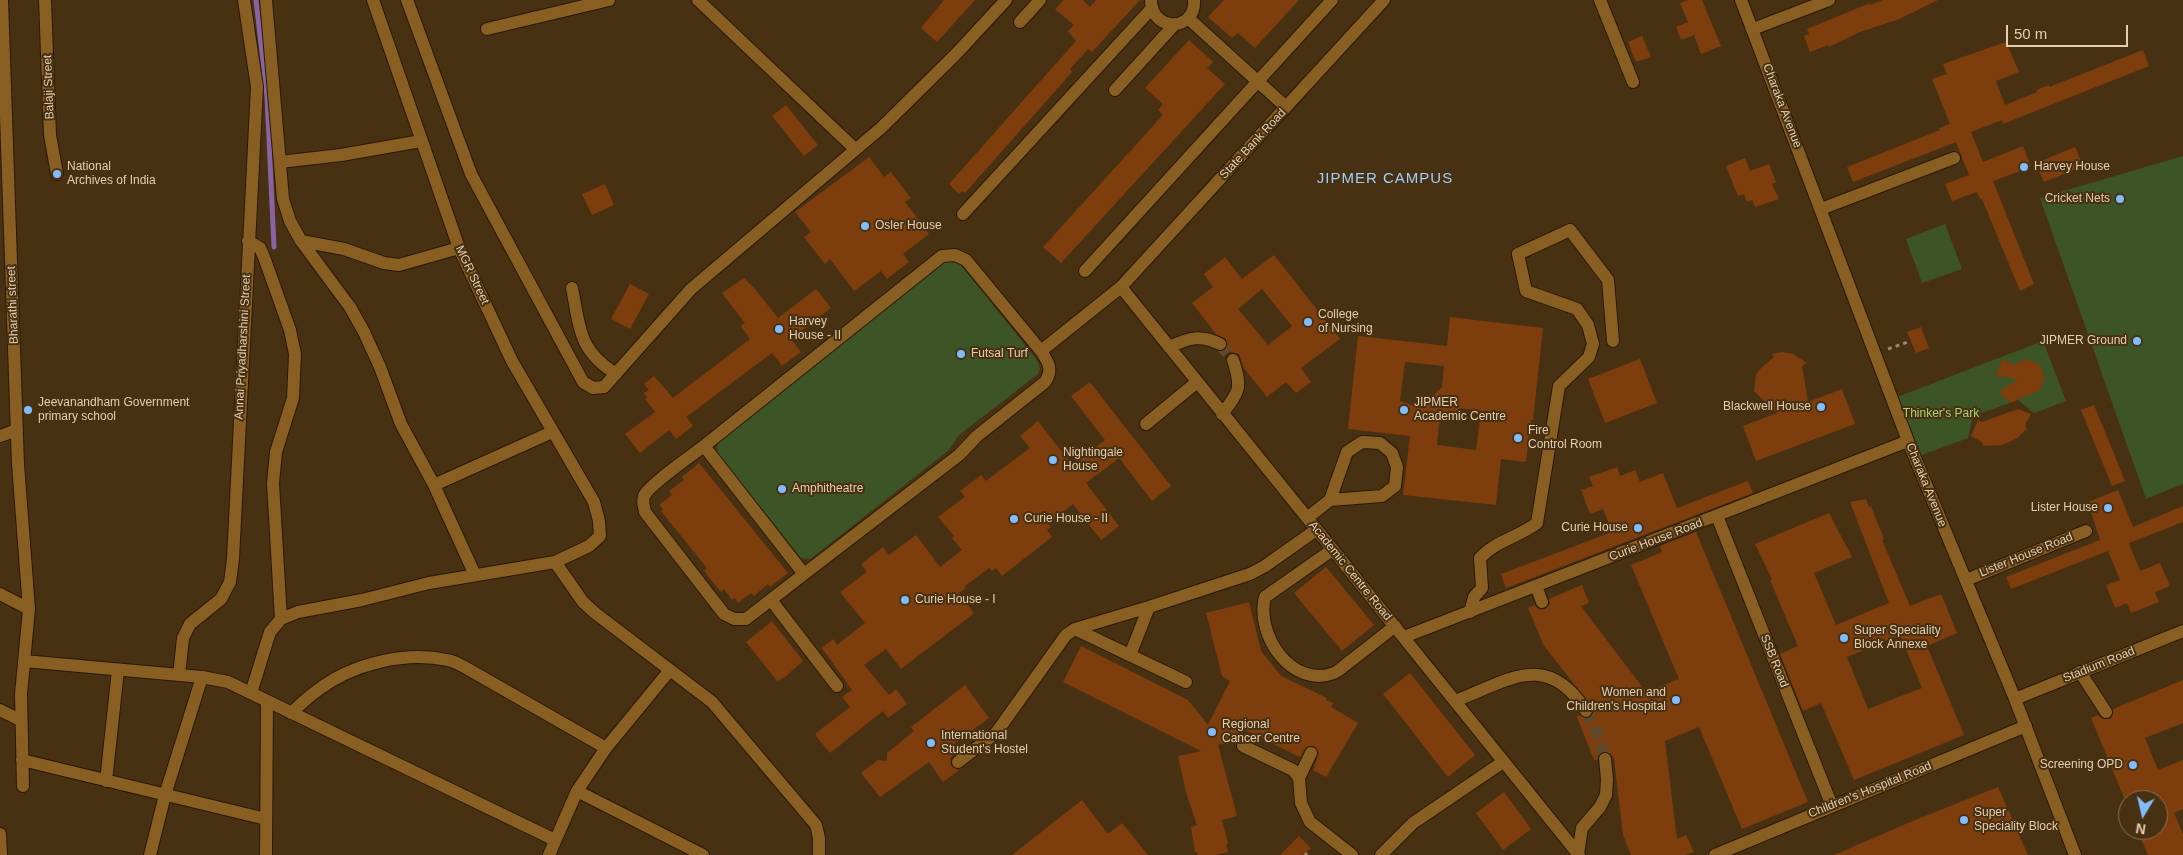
<!DOCTYPE html>
<html>
<head>
<meta charset="utf-8">
<style>
  body { margin:0 }
  #map { position:relative; width:2183px; height:855px; overflow:hidden; background:#483112; font-family:Helvetica,sans-serif }
  canvas { display:block }
  .north { position:absolute; left:2118px; top:790px; width:50px; height:50px; box-sizing:border-box; background:#483112; border:1px solid #876f51; border-radius:50%; rotate:189deg; font-size:14px; font-weight:700; line-height:20px; text-align:center; color:#e5cdb0 }
  .north::after { content:''; display:block; margin:auto; width:18px; height:22px; background:#82bcfa; clip-path:polygon(50% 0,100% 100%,50% 72%,0 100%) }
  .scale { position:absolute; left:2006px; top:25px; width:122px; height:22px; box-sizing:border-box; border:2px solid #e5cdb0; border-top:0; padding-left:6px; font-size:15px; line-height:18px; white-space:nowrap; color:#e5cdb0; -webkit-text-stroke:4px #483112; paint-order:stroke }
</style>
</head>
<body>
<div id="map">
<canvas width="2183" height="855"></canvas>
<div class="north">N</div>
<div class="scale">50 m</div>
</div>
<script>
const ctx = document.querySelector('canvas').getContext('2d');
ctx.lineJoin = 'round';
function fillPath(path, color) { ctx.fillStyle = color; ctx.fill(path, 'evenodd'); }
function strokePath(path, color, width, dash) { ctx.strokeStyle = color; ctx.lineWidth = width; ctx.lineCap = dash ? 'butt' : 'round'; ctx.setLineDash(dash || []); ctx.stroke(path); }
function drawText(font, color, halo, rows, align = 'center') {
  ctx.font = font + ' Helvetica,sans-serif'; ctx.lineWidth = 4; ctx.setLineDash([]); ctx.textBaseline = 'middle'; ctx.strokeStyle = halo; ctx.fillStyle = color; for (const [text, x, y, turn = 0] of rows) {
    ctx.save(); ctx.translate(x, y); ctx.rotate((+turn || 0) * Math.PI / 180); ctx.textAlign = isNaN(turn) ? turn : align; if (halo) ctx.strokeText(text, 0, 0); ctx.fillText(text, 0, 0); ctx.restore();
  }
}
const green = new Path2D(`
  M 2183,156 L 2183,484 L 2146,499 L 2040,198 Z
  M 1945,224 L 1962,269 L 1922,283 L 1906,239 Z
  M 945,261 L 956,261 L 961,265 L 1037,360 L 1040,369 L 1038,374 L 959,435 L 949,450 L 813,557 L 809,559 L 801,558 L 720,456 L 717,451 L 718,442 Z
  M 2043,341 L 2066,401 L 2034,413 L 2018,400 L 1973,416 L 1968,438 L 1919,456 L 1897,397 Z`);
const stream = new Path2D(`
  M 256,0 L 267,96 L 274,247`);
const building = new Path2D(`
  M 944,0 L 975,0 L 937,42 L 921,28 Z
  M 1064,0 L 1083,0 L 1090,7 L 1096,0 L 1140,0 L 1092,52 L 1088,49 L 1070,69 L 1072,72 L 965,193 L 962,191 L 959,194 L 949,184 L 1076,41 L 1068,31 L 1074,25 L 1055,9 Z
  M 1224,0 L 1299,0 L 1255,48 L 1238,33 L 1232,38 L 1208,17 Z
  M 1688,0 L 1702,0 L 1721,46 L 1701,54 L 1694,35 L 1681,40 L 1676,27 L 1688,22 L 1680,3 Z
  M 1883,0 L 1938,0 L 1899,19 L 1860,32 L 1829,47 L 1828,45 L 1810,52 L 1804,36 L 1809,34 L 1807,29 L 1870,3 L 1870,5 Z
  M 1642,36 L 1651,57 L 1636,62 L 1628,42 Z
  M 1189,40 L 1213,62 L 1207,68 L 1225,84 L 1061,263 L 1043,247 L 1163,115 L 1158,110 L 1163,104 L 1145,88 Z
  M 2006,42 L 2019,72 L 1996,81 L 2005,105 L 2037,92 L 2036,90 L 2049,85 L 2049,87 L 2143,50 L 2149,66 L 2003,124 L 2002,120 L 1971,132 L 1983,162 L 2023,146 L 2031,167 L 1993,181 L 2034,284 L 2020,291 L 1982,199 L 1980,199 L 1977,192 L 1952,201 L 1945,184 L 1969,175 L 1956,142 L 1853,182 L 1847,167 L 1940,130 L 1939,128 L 1950,124 L 1932,79 L 1947,74 L 1943,64 Z
  M 786,105 L 818,145 L 804,156 L 772,116 Z
  M 2075,147 L 2083,166 L 2044,182 L 2036,163 Z
  M 869,157 L 884,177 L 891,172 L 911,198 L 905,202 L 929,234 L 903,254 L 909,262 L 887,279 L 881,271 L 854,291 L 830,259 L 825,264 L 804,237 L 811,232 L 795,212 Z
  M 1745,158 L 1750,171 L 1769,164 L 1776,182 L 1772,184 L 1779,199 L 1755,207 L 1752,200 L 1747,202 L 1744,194 L 1738,196 L 1726,166 Z
  M 605,184 L 614,205 L 592,215 L 582,194 Z
  M 1274,255 L 1340,339 L 1301,368 L 1311,382 L 1296,393 L 1286,382 L 1267,397 L 1244,368 L 1239,354 L 1231,352 L 1227,347 L 1226,339 L 1216,334 L 1192,303 L 1213,287 L 1204,274 L 1225,257 L 1242,279 ZM 1262,289 L 1292,326 L 1268,345 L 1238,309 Z
  M 744,278 L 755,289 L 778,318 L 816,289 L 831,308 L 791,339 L 801,352 L 782,366 L 772,353 L 686,417 L 693,426 L 676,439 L 669,430 L 640,453 L 625,434 L 655,412 L 645,399 L 647,397 L 644,393 L 649,390 L 644,384 L 654,376 L 673,398 L 750,339 L 741,326 L 745,323 L 722,293 Z
  M 630,284 L 649,294 L 630,329 L 611,319 Z
  M 1450,317 L 1543,328 L 1533,420 L 1531,420 L 1526,462 L 1501,459 L 1496,505 L 1403,495 L 1410,436 L 1348,429 L 1358,336 L 1447,346 ZM 1405,362 L 1444,366 L 1442,387 L 1420,408 L 1400,401 ZM 1460,408 L 1481,411 L 1476,450 L 1437,445 L 1439,424 Z
  M 1921,327 L 1929,348 L 1916,353 L 1907,332 Z
  M 1782,352 L 1793,354 L 1807,363 L 1802,366 L 1808,402 L 1842,389 L 1855,424 L 1756,461 L 1743,426 L 1777,413 L 1754,391 L 1756,375 L 1760,369 L 1774,357 L 1772,354 Z
  M 1640,359 L 1657,403 L 1605,423 L 1588,379 Z
  M 2002,359 L 2014,365 L 2026,359 L 2039,364 L 2045,377 L 2040,390 L 2010,403 L 1999,392 L 2018,379 L 1996,376 Z
  M 1090,382 L 1171,486 L 1152,501 L 1119,458 L 1086,483 L 1119,526 L 1101,540 L 1073,504 L 1048,524 L 1051,527 L 1047,530 L 1052,537 L 1002,576 L 996,568 L 992,571 L 989,568 L 964,587 L 966,588 L 959,593 L 974,613 L 968,618 L 901,669 L 886,649 L 864,665 L 889,695 L 896,689 L 907,704 L 888,718 L 883,711 L 830,753 L 816,736 L 816,733 L 849,708 L 850,707 L 842,697 L 852,690 L 822,648 L 833,639 L 837,645 L 865,623 L 840,592 L 867,572 L 861,564 L 883,547 L 889,555 L 916,535 L 940,567 L 962,550 L 952,538 L 954,536 L 938,517 L 965,497 L 960,491 L 981,475 L 986,481 L 1030,448 L 1020,436 L 1038,421 L 1072,465 L 1105,440 L 1071,396 Z
  M 2094,405 L 2125,481 L 2112,486 L 2081,410 Z
  M 2018,409 L 2031,414 L 2025,425 L 2027,429 L 2016,439 L 2002,445 L 1983,446 L 1982,442 L 1971,436 L 1978,420 L 1982,422 Z
  M 699,463 L 788,573 L 770,587 L 768,584 L 754,596 L 751,593 L 738,603 L 735,598 L 732,600 L 724,589 L 721,592 L 704,571 L 707,568 L 661,511 L 663,509 L 659,505 L 672,495 L 669,491 L 684,480 L 682,477 Z
  M 1617,467 L 1620,476 L 1635,470 L 1640,482 L 1663,473 L 1677,508 L 1748,481 L 1753,493 L 1506,588 L 1501,574 L 1612,532 L 1603,509 L 1590,514 L 1581,490 L 1593,486 L 1589,477 Z
  M 2118,490 L 2133,527 L 2183,506 L 2183,522 L 2129,543 L 2140,571 L 2160,563 L 2170,586 L 2155,592 L 2159,602 L 2131,613 L 2127,603 L 2115,608 L 2106,585 L 2120,580 L 2108,551 L 2011,589 L 2006,577 L 2100,540 L 2088,502 Z
  M 1866,499 L 1869,507 L 1871,506 L 1884,539 L 1882,540 L 1910,606 L 1941,594 L 1957,633 L 1927,646 L 1964,735 L 1854,780 L 1821,703 L 1803,711 L 1780,654 L 1798,646 L 1770,580 L 1772,579 L 1755,544 L 1829,513 L 1852,557 L 1814,573 L 1836,625 L 1889,603 L 1850,502 ZM 1900,635 L 1922,688 L 1868,709 L 1847,657 Z
  M 1696,532 L 1808,802 L 1742,829 L 1699,727 L 1665,741 L 1677,839 L 1686,835 L 1694,852 L 1686,855 L 1631,855 L 1623,835 L 1614,759 L 1611,754 L 1605,751 L 1600,753 L 1597,760 L 1594,760 L 1577,717 L 1579,715 L 1588,719 L 1593,714 L 1594,709 L 1544,646 L 1528,608 L 1534,605 L 1540,610 L 1545,609 L 1550,604 L 1549,599 L 1582,585 L 1589,603 L 1581,606 L 1646,692 L 1679,679 L 1631,565 L 1662,552 L 1660,546 Z
  M 1326,567 L 1374,625 L 1342,651 L 1294,593 Z
  M 1249,602 L 1261,651 L 1281,676 L 1327,698 L 1326,700 L 1333,703 L 1331,707 L 1358,723 L 1326,777 L 1313,770 L 1319,753 L 1314,746 L 1306,747 L 1300,757 L 1241,728 L 1235,740 L 1218,745 L 1237,816 L 1222,820 L 1228,844 L 1226,845 L 1228,852 L 1216,855 L 1198,855 L 1197,852 L 1195,852 L 1191,827 L 1197,825 L 1186,792 L 1178,756 L 1201,751 L 1063,682 L 1081,646 L 1188,700 L 1208,725 L 1230,681 L 1222,676 L 1206,613 Z
  M 772,621 L 803,661 L 785,677 L 777,681 L 746,642 Z
  M 1410,673 L 1475,755 L 1448,777 L 1383,694 Z
  M 2183,680 L 2183,723 L 2145,738 L 2158,770 L 2183,760 L 2183,809 L 2174,813 L 2183,834 L 2183,855 L 2148,855 L 2137,830 L 2158,830 L 2158,800 L 2125,800 L 2091,718 L 2098,715 L 2103,719 L 2110,719 L 2113,715 L 2113,709 Z
  M 965,685 L 989,718 L 948,748 L 953,755 L 950,759 L 951,766 L 959,770 L 943,782 L 929,762 L 880,797 L 861,773 L 878,760 L 887,761 L 887,753 L 914,731 L 911,727 Z
  M 1998,787 L 2028,855 L 1834,855 L 1908,823 Z
  M 1504,792 L 1531,829 L 1503,850 L 1476,813 Z
  M 1082,800 L 1108,834 L 1122,823 L 1148,855 L 1012,855 Z
  M 1299,836 L 1311,848 L 1303,855 L 1280,855 Z`);
const minorTunnel = new Path2D(`
  M 1220,344 L 1233,360
  M 1586,711 L 1596,732 L 1605,759`);
const path = new Path2D(`
  M 1888,349 L 1908,342
  M 1305,853 L 1307,855`);
const minor = new Path2D(`
  M 2,0 L 18,464 L 29,609 L 21,694 L 23,786
  M 45,0 L 50,135 L 57,174
  M 266,0 L 283,199 L 290,221 L 301,241 L 350,307 L 364,332 L 380,367 L 401,424 L 434,485 L 475,575
  M 407,0 L 471,174 L 583,382 L 593,388 L 604,387 L 691,289 L 881,128 L 956,54 L 1006,0
  M 698,0 L 855,149
  M 1600,0 L 1633,82
  M 1741,0 L 1908,441 L 2015,699 L 2075,855
  M 1151,1 C 1153,33 1196,31 1194,0
  M 1188,18 L 1286,107
  M 1020,22 L 1040,0
  M 487,29 L 609,0
  M 1753,29 L 1829,0
  M 1115,90 L 1175,24
  M 280,162 L 341,155 L 421,141
  M 1821,209 L 1954,158
  M 963,214 L 1152,8
  M 248,241 L 260,248 L 264,257 L 290,330 L 295,354 L 293,398 L 276,452 L 273,483 L 281,619
  M 301,241 L 344,249 L 384,263 L 399,265 L 459,248
  M 955,255 L 966,260 L 1041,351 C 1049,363 1053,370 1045,382 L 977,436 L 959,455 L 804,574 L 704,446 L 942,256 Z
  M 1085,271 L 1332,0
  M 1121,287 L 1579,855
  M 572,288 C 580,328 578,350 616,374
  M 1169,347 C 1189,338 1200,334 1220,344
  M 1041,351 L 1121,287 L 1384,0
  M 1222,414 C 1240,391 1242,388 1233,360
  M 1146,424 L 1197,382
  M 0,436 L 17,430
  M 704,446 C 692,455 649,485 644,496 C 642,502 644,506 645,512 L 724,614 L 734,619 L 746,619 L 804,574
  M 434,485 L 552,432
  M 1717,516 L 1832,806
  M 1307,518 L 1330,500 L 1347,452 L 1362,442 L 1380,443 L 1392,453 L 1397,467 L 1395,486 L 1382,496 L 1330,500
  M 1332,550 L 1265,597 C 1255,635 1292,689 1334,673 C 1339,671 1345,665 1349,662 C 1365,650 1380,638 1395,626
  M 555,562 L 583,602 L 595,613 L 712,702 L 816,825 L 819,838 L 819,855
  M 1966,580 L 2086,531
  M 1536,586 L 1542,602
  M 0,594 L 29,609
  M 771,600 L 837,686
  M 1470,612 L 1474,597 L 1482,588 L 1480,558 C 1495,541 1519,537 1537,523 L 1559,386 L 1589,357 L 1593,344 L 1588,325 L 1577,309 L 1526,291 L 1518,254 L 1570,230 L 1608,280 L 1613,341
  M 1075,629 L 1186,682
  M 1404,637 L 1908,441
  M 1130,655 L 1149,607
  M 24,661 L 202,677 L 228,682 L 555,840
  M 2080,672 L 2106,712
  M 179,675 L 183,638 L 190,624 L 221,599 L 230,582 L 233,559 L 257,87 L 244,0
  M 251,693 L 270,632 L 281,619 L 298,612 L 362,600 L 429,583 L 555,562 L 589,546 L 600,536 L 599,521 L 594,502 L 512,361 L 459,248 L 373,0
  M 2015,699 L 2183,631
  M 1455,701 C 1509,680 1547,650 1586,711
  M 0,710 L 20,720
  M 291,713 C 300,705 309,696 318,690 C 352,664 405,651 447,660 C 455,661 462,666 468,669 L 606,748
  M 1243,746 L 1293,770 L 1299,778 L 1301,803 L 1310,822 L 1352,855
  M 22,760 L 266,819
  M 958,762 L 996,733 L 1066,635 L 1075,629 L 1149,607 L 1250,574 L 1265,566 L 1316,530
  M 1299,778 L 1311,753
  M 106,781 L 118,670
  M 577,791 L 703,855
  M 0,834 L 1,855
  M 1578,854 L 1582,828 L 1600,807 L 1606,795 L 1607,779 L 1605,759
  M 150,855 L 165,795 L 202,677
  M 266,855 L 267,701
  M 549,855 L 577,791 L 606,748 L 670,670
  M 1381,855 L 1413,823 L 1503,762
  M 1715,855 L 2026,726`);
const markers = [
  [2024,167,5,"#82bcfa"],
  [57,174,5,"#82bcfa"],
  [2120,199,5,"#82bcfa"],
  [865,226,5,"#82bcfa"],
  [1308,322,5,"#82bcfa"],
  [779,329,5,"#82bcfa"],
  [2137,341,5,"#82bcfa"],
  [961,354,5,"#82bcfa"],
  [1821,407,5,"#82bcfa"],
  [28,410,5,"#82bcfa"],
  [1404,410,5,"#82bcfa"],
  [1518,438,5,"#82bcfa"],
  [1053,460,5,"#82bcfa"],
  [782,489,5,"#82bcfa"],
  [2108,508,5,"#82bcfa"],
  [1014,519,5,"#82bcfa"],
  [1638,528,5,"#82bcfa"],
  [905,600,5,"#82bcfa"],
  [1844,638,5,"#82bcfa"],
  [1676,700,5,"#82bcfa"],
  [1212,732,5,"#82bcfa"],
  [931,743,5,"#82bcfa"],
  [2133,765,5,"#82bcfa"],
  [1964,820,5,"#82bcfa"]
];
const streetNames = [
  ["Balaji Street",49,87,-92],
  ["Charaka Avenue",1782,106,69],
  ["State Bank Road",1253,144,-47],
  ["MGR Street",472,275,65],
  ["Bharathi street",13,305,-92],
  ["Annai Priyadharshini Street",243,347,-87],
  ["Charaka Avenue",1926,485,68],
  ["Curie House Road",1656,540,-21],
  ["Lister House Road",2026,555,-22],
  ["Academic Centre Road",1350,571,51],
  ["SSB Road",1774,661,68],
  ["Stadium Road",2099,665,-22],
  ["Children's Hospital Road",1870,790,-22]
];
const poiNames = [
  ["National",67,167],
  ["Archives of India",67,181],
  ["Harvey House",2034,167],
  ["Cricket Nets",2110,199,"right"],
  ["Osler House",875,226],
  ["College",1318,315],
  ["of Nursing",1318,329],
  ["Harvey",789,322],
  ["House - II",789,336],
  ["JIPMER Ground",2127,341,"right"],
  ["Futsal Turf",971,354],
  ["Jeevanandham Government",38,403],
  ["primary school",38,417],
  ["JIPMER",1414,403],
  ["Academic Centre",1414,417],
  ["Blackwell House",1811,407,"right"],
  ["Fire",1528,431],
  ["Control Room",1528,445],
  ["Nightingale",1063,453],
  ["House",1063,467],
  ["Amphitheatre",792,489],
  ["Lister House",2098,508,"right"],
  ["Curie House - II",1024,519],
  ["Curie House",1628,528,"right"],
  ["Curie House - I",915,600],
  ["Super Speciality",1854,631],
  ["Block Annexe",1854,645],
  ["Women and",1666,693,"right"],
  ["Children's Hospital",1666,707,"right"],
  ["Regional",1222,725],
  ["Cancer Centre",1222,739],
  ["International",941,736],
  ["Student's Hostel",941,750],
  ["Screening OPD",2123,765,"right"],
  ["Super",1974,813],
  ["Speciality Block",1974,827]
];
const parkNames = [
  ["Thinker's Park",1941,414]
];
const quarterNames = [
  ["JIPMER CAMPUS",1385,179]
];
fillPath(green, '#3d5427');
strokePath(stream, '#8a63a3', 5);
fillPath(building, '#7e3d0d');
strokePath(minorTunnel, '#60482a', 12, [12, 6]);
strokePath(minor, '#291a08', 14);
strokePath(path, '#9d8568', 3, [4, 4]);
strokePath(minor, '#895e22', 12);
for (const [x, y, r, color] of markers) { const dot = new Path2D(); dot.arc(x, y, r, 0, 2 * Math.PI); ctx.fillStyle = color; ctx.fill(dot); strokePath(dot, '#483112', 2); }
drawText('12px', '#e5cdb0', '#483112', streetNames);
drawText('12px', '#e5cdb0', '#483112', poiNames, 'left');
drawText('12px', '#a3d575', '#483112', parkNames);
ctx.letterSpacing = '1px';
drawText('15px', '#a0cbfa', '#483112', quarterNames);
ctx.letterSpacing = '0px';
</script>
</body>
</html>
